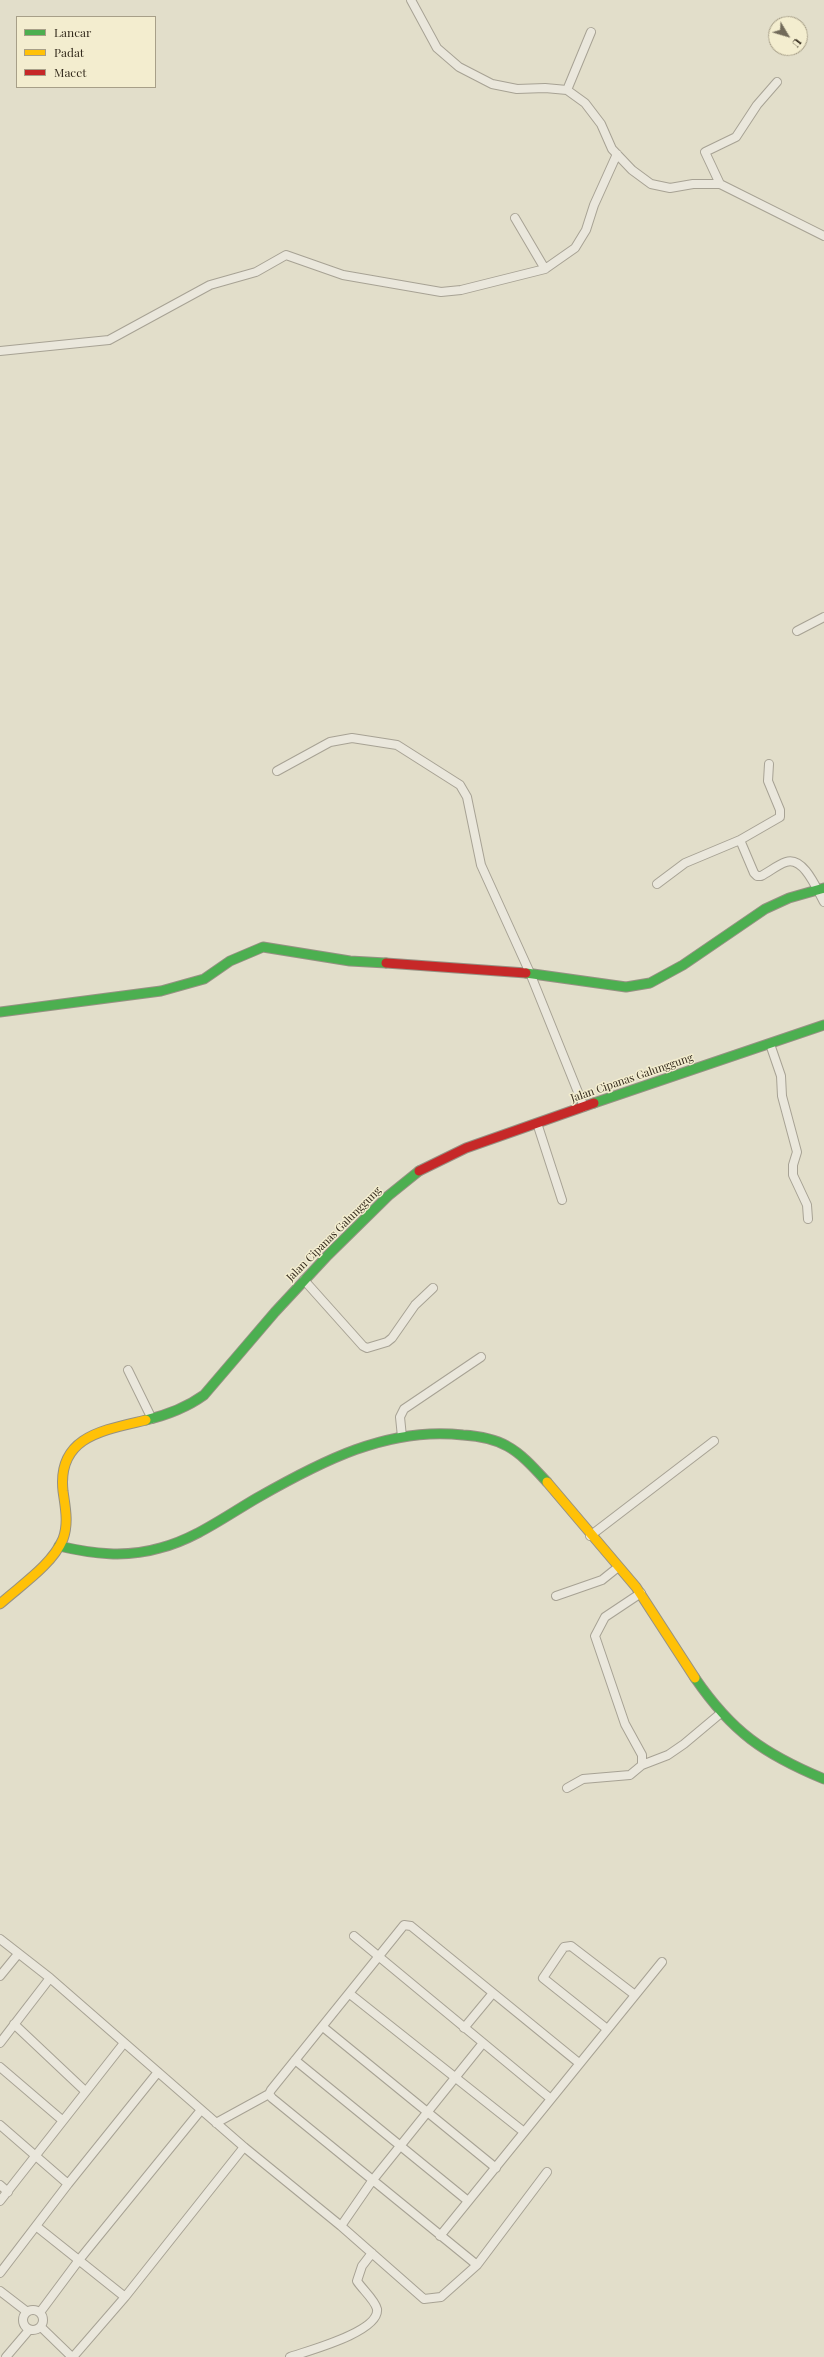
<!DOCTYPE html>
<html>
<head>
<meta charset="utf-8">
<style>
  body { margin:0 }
  #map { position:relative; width:824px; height:2357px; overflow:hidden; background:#e2deca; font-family:"Playfair Display",serif }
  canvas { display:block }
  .legend { position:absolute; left:16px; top:16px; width:140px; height:72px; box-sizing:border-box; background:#f3edcf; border:1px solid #a79f88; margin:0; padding:5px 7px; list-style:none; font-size:12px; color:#342b1d }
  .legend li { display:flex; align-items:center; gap:8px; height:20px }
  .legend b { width:20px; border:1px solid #a79f88 }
  .north { position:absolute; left:768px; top:16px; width:40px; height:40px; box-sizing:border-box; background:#f3edcf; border:1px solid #a79f88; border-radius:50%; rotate:128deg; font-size:11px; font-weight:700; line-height:16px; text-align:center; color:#342b1d }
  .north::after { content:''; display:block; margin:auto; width:14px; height:18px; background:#716a5a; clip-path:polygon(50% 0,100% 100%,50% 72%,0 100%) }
</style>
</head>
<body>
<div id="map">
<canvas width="824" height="2357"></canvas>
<ul class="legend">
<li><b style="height:5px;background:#4caf50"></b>Lancar</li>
<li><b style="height:5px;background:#ffc107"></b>Padat</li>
<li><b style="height:5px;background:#c62828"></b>Macet</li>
</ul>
<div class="north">U</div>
</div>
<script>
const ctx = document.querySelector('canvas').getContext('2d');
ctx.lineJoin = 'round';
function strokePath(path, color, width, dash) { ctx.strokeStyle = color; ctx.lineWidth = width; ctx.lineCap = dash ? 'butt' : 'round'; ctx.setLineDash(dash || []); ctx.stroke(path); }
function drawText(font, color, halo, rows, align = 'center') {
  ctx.font = font + ' "Playfair Display",serif'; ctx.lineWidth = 3; ctx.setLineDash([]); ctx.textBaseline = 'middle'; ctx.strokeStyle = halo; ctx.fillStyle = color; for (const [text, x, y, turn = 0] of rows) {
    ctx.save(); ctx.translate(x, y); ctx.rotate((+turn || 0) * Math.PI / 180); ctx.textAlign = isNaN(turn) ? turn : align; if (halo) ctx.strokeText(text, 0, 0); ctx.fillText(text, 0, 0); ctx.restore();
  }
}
const street = new Path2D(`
  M 411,0 L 437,48 L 459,67 L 492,84 L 517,89 L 545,88 L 567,90 L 585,103 L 601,124 L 612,149 L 632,170 L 651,184 L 670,188 L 693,184 L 720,184 L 824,236
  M 567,90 L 591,32
  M 720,184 L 705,152 L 736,137 L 757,105 L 777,82
  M 515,218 L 545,269 L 575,248 L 586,230 L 594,205 L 617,154
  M 0,351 L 109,340 L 210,285 L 256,272 L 286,255 L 343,275 L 441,292 L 461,290 L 545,269
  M 797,631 L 824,617
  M 277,771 L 330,742 L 352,738 L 397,745 L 460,785 L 467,797 L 481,865 L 530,973 L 584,1107
  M 740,840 L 780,817 L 780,810 L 768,781 L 769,764
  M 657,884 L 685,863 L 740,840 L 754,873 L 757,876 L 761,876 C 769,872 777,865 786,862 C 804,856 817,890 824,902
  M 770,1044 L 781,1076 L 782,1096 L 797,1152 L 793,1165 L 793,1175 L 807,1205 L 808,1219
  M 537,1123 L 562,1200
  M 304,1280 L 363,1346 L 367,1348 L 387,1342 L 392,1338 L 415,1305 L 433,1288
  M 128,1370 L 152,1419
  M 402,1437 L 400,1417 L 404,1409 L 481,1357
  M 590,1536 L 714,1441
  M 556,1596 L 602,1580 L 617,1568
  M 642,1765 L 668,1755 L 684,1744 L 721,1713
  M 567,1788 L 583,1779 L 630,1775 L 642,1765 L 642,1755 L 625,1724 L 595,1636 L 605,1617 L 641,1593
  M 354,1936 L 551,2099
  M 0,1939 L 50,1978 L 244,2147 L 341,2226 L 424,2299 L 441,2297 L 477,2265 L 547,2172
  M 0,1976 L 18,1954
  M 350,1994 L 524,2132
  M 14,2024 L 85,2091
  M 323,2027 L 496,2168
  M 464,2028 L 493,1993
  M 607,2029 L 543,1978 L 564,1947 L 571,1946 L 635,1995
  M 0,2043 L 50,1978
  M 295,2060 L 468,2201
  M 0,2067 L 62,2120
  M 216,2123 L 269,2094
  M 0,2125 L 68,2184 L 0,2273
  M 68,2184 L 158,2072
  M 0,2185 L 8,2192
  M 0,2201 L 124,2043
  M 36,2226 L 125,2297
  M 341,2226 L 372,2181 L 483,2043
  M 440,2236 L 662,1962
  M 477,2265 L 272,2098 L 269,2094 L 271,2090 L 404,1925 L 411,1926 L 579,2063
  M 0,2291 L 26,2311
  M23 2320a10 10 0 1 1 20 0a10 10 0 1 1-20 0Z
  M 41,2311 L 79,2260 L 201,2110
  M 41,2327 L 72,2357
  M 6,2357 L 29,2330
  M 73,2357 L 125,2297 L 244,2147
  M 290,2357 C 307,2351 380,2332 377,2309 C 375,2300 362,2289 357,2281 L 362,2266 L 372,2253`);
const fast = new Path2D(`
  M 526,973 L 626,987 L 650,983 L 683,965 L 765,909 L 789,898 L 824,888
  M 0,1012 L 161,991 L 204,979 L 230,961 L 263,947 L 350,961 L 386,963
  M 594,1103 L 824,1025
  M 146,1420 C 167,1415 186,1408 204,1395 L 275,1312 L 328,1255 L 388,1196 L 419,1171
  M 59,1546 C 93,1554 126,1558 160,1548 C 195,1539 226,1516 257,1498 C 320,1462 388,1426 463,1435 C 478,1436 493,1438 507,1446 C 522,1454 535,1469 547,1482
  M 695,1678 C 732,1732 764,1754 824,1779`);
const slow = new Path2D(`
  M 547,1482 L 636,1587 L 695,1678
  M 0,1604 C 21,1585 52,1565 63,1539 C 69,1523 65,1506 63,1491 C 57,1436 104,1430 146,1420`);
const jam = new Path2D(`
  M 386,963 L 526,973
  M 419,1171 L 466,1148 L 594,1103`);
const streetNames = [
  ["Jalan Cipanas Galunggung",632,1078,-19],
  ["Jalan Cipanas Galunggung",334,1234,-45]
];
strokePath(street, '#a7a294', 10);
strokePath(fast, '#969183', 11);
strokePath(slow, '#969183', 11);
strokePath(jam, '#969183', 11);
strokePath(street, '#eae7dc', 8);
strokePath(fast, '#4caf50', 9);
strokePath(slow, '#ffc107', 9);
strokePath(jam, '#c62828', 9);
drawText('11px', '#342b1d', '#f3edcf', streetNames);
</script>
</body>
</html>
